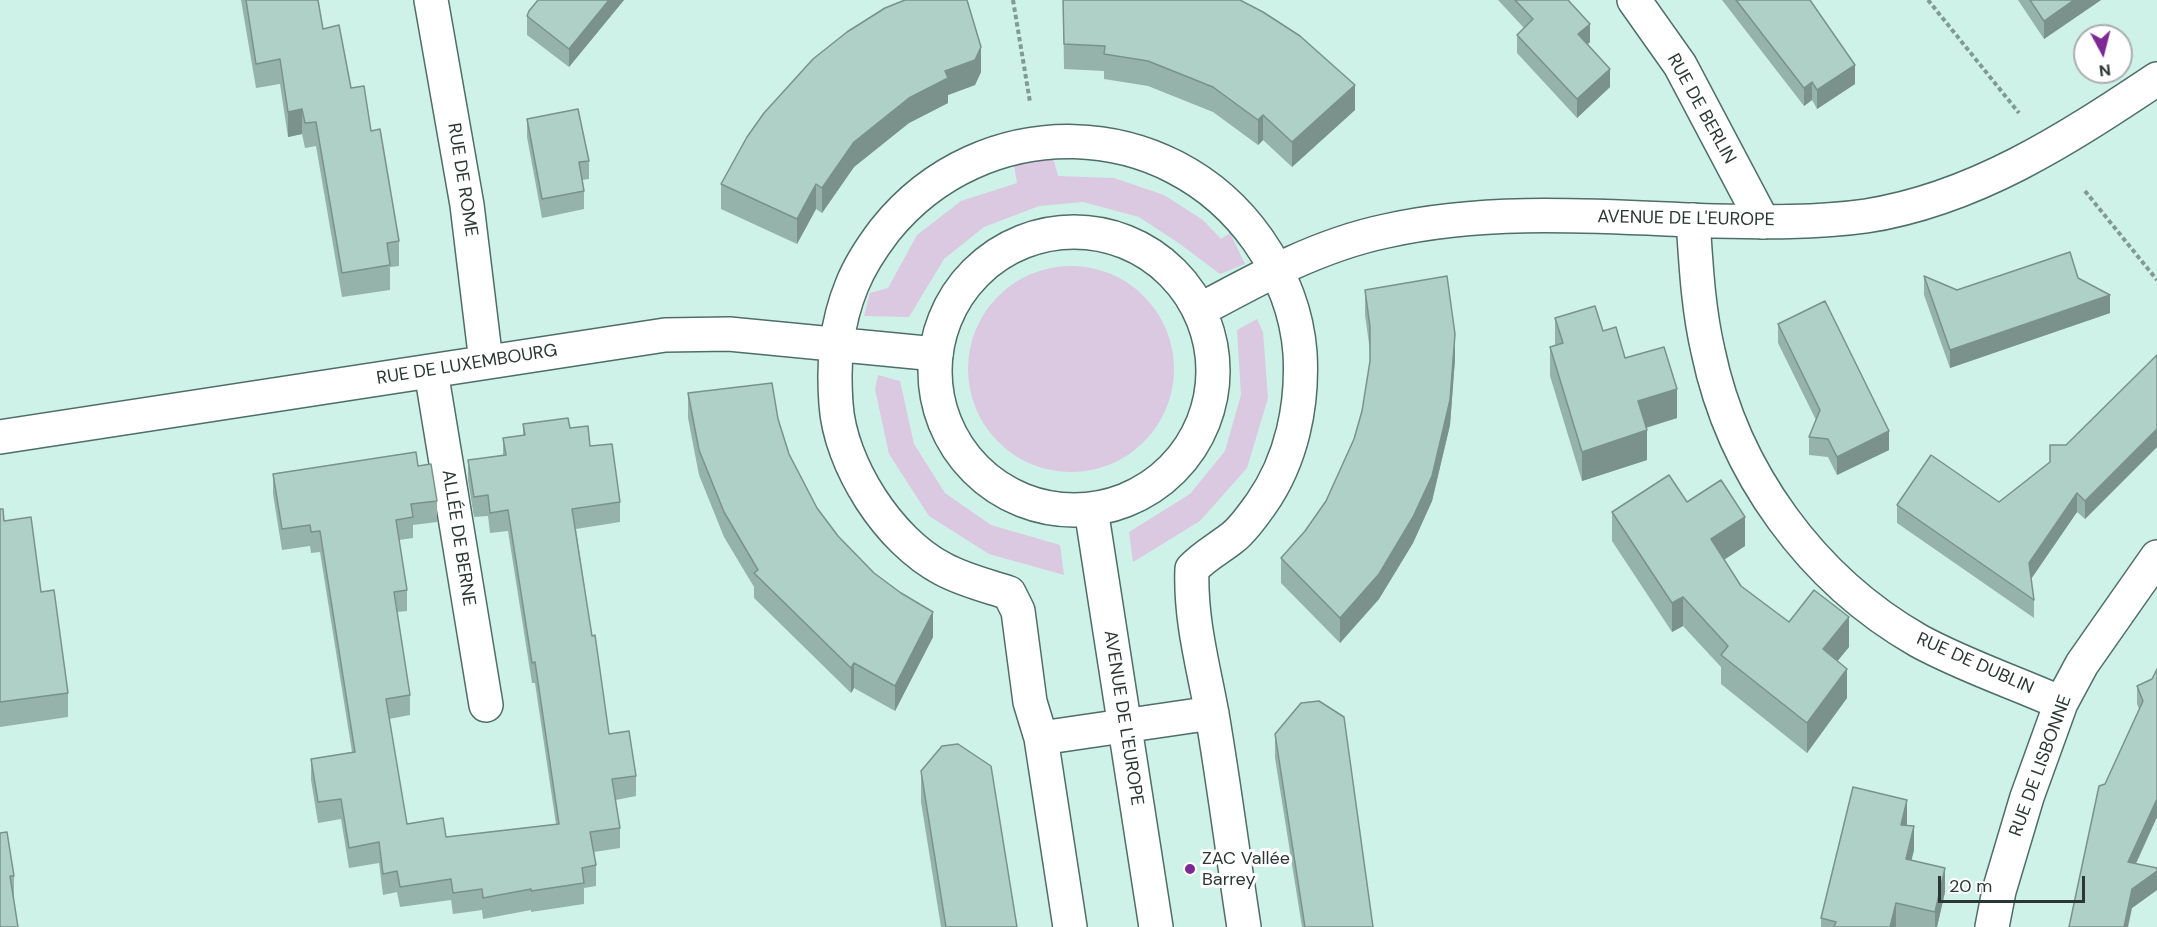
<!DOCTYPE html>
<html>
<head>
<meta charset="utf-8">
<style>
  body { margin:0 }
  #map { position:relative; width:2157px; height:927px; overflow:hidden; background:#cef2e8; font-family:"DM Sans",sans-serif }
  canvas { display:block }
  .north { position:absolute; left:2073px; top:24px; width:60px; height:60px; box-sizing:border-box; background:#fff; border:2px solid #aaafae; border-radius:50%; rotate:173deg; font-size:16px; font-weight:700; line-height:24px; text-align:center; color:#2a3734 }
  .north::after { content:''; display:block; margin:auto; width:21px; height:27px; background:#7e2896; clip-path:polygon(50% 0,100% 100%,50% 72%,0 100%) }
  .scale { position:absolute; left:1938px; top:876px; width:147px; height:27px; box-sizing:border-box; border:3px solid #2a3734; border-top:0; padding-left:8px; font-size:18px; line-height:21px; white-space:nowrap; color:#2a3734; -webkit-text-stroke:4px #fff; paint-order:stroke }
</style>
</head>
<body>
<div id="map">
<canvas width="2157" height="927"></canvas>
<div class="north">N</div>
<div class="scale">20 m</div>
</div>
<script>
const ctx = document.querySelector('canvas').getContext('2d');
ctx.lineJoin = 'round';
function fillPath(path, color) { ctx.fillStyle = color; ctx.fill(path, 'evenodd'); }
function strokePath(path, color, width, dash) { ctx.strokeStyle = color; ctx.lineWidth = width; ctx.lineCap = dash ? 'butt' : 'round'; ctx.setLineDash(dash || []); ctx.stroke(path); }
function drawText(font, color, halo, rows, align = 'center') {
  ctx.font = font + ' "DM Sans",sans-serif'; ctx.lineWidth = 6; ctx.setLineDash([]); ctx.textBaseline = 'middle'; ctx.strokeStyle = halo; ctx.fillStyle = color; for (const [text, x, y, turn = 0] of rows) {
    ctx.save(); ctx.translate(x, y); ctx.rotate((+turn || 0) * Math.PI / 180); ctx.textAlign = isNaN(turn) ? turn : align; if (halo) ctx.strokeText(text, 0, 0); ctx.fillText(text, 0, 0); ctx.restore();
  }
}
const green = new Path2D(`
  M 1053,157 L 1058,176 L 1114,178 L 1164,195 L 1203,220 L 1221,239 L 1230,233 L 1245,264 L 1220,274 L 1180,244 L 1139,217 L 1083,202 L 1039,206 L 984,227 L 944,259 L 909,317 L 864,316 L 870,293 L 888,288 L 917,235 L 961,201 L 1017,183 L 1014,165 Z
  M968 369a103 103 0 1 1 206 0a103 103 0 1 1-206 0Z
  M 1257,319 L 1263,332 L 1268,398 L 1247,468 L 1200,521 L 1133,562 L 1129,532 L 1190,494 L 1225,451 L 1241,395 L 1237,330 Z
  M 878,375 L 900,381 L 914,444 L 945,493 L 991,525 L 1060,545 L 1064,575 L 989,554 L 929,516 L 889,454 L 875,389 Z`);
const path = new Path2D(`
  M 1013,0 L 1030,102
  M 1928,0 L 2019,113
  M 2085,191 L 2157,280`);
const minor = new Path2D(`
  M 431,0 L 467,205 L 486,362
  M 1634,0 L 1680,65 L 1763,222
  M 1693,220 C 1696,264 1698,308 1708,351 C 1733,472 1812,580 1919,641 C 1965,666 2014,682 2061,703
  M 431,371 L 486,705
  M 0,437 L 665,335 L 729,334 L 936,354
  M 1041,738 L 1212,713
  M 1070,927 L 1041,738 L 1030,702 L 1018,611 L 1009,593 C 988,586 963,580 943,569 C 889,541 840,465 836,404 C 833,362 836,324 852,285 C 860,265 872,247 885,230 C 982,109 1168,112 1258,240 C 1281,273 1297,312 1300,353 C 1303,405 1292,460 1261,504 C 1253,515 1243,530 1232,538 C 1218,549 1204,556 1192,569 C 1190,619 1203,665 1212,714 C 1224,784 1233,856 1244,927
  M 1992,927 L 1999,891 L 2027,797 L 2061,703 L 2082,664 L 2157,557`);
const tertiary = new Path2D(`
  M935 371a139 139 0 1 1 278 0a139 139 0 1 1-278 0Z
  M 1200,310 C 1259,278 1319,245 1386,231 C 1492,207 1606,217 1714,221 C 1765,222 1816,223 1866,216 C 1975,199 2067,139 2157,79
  M 1091,509 L 1156,927`);
const wall = new Path2D(`
  M 241,0 L 318,0 L 323,29 L 371,131 L 399,241 L 399,266 L 390,267 L 390,290 L 342,297 L 316,146 L 305,148 L 302,134 L 288,137 L 280,84 L 256,88 Z
  M 624,0 L 569,67 L 527,35 L 527,16 Z
  M 1063,0 L 1240,0 L 1355,110 L 1292,167 L 1263,140 L 1258,145 L 1213,112 L 1148,86 L 1104,79 L 1104,71 L 1064,69 Z
  M 1498,0 L 1568,0 L 1590,42 L 1588,44 L 1610,87 L 1577,118 L 1517,53 L 1517,35 L 1524,28 Z
  M 1722,0 L 1791,0 L 1855,84 L 1817,109 L 1812,100 L 1804,106 Z
  M 2018,0 L 2101,0 L 2044,39 Z
  M 981,72 L 975,85 L 948,95 L 948,103 L 909,123 L 854,167 L 822,213 L 816,209 L 797,244 L 721,209 L 721,184 Z
  M 527,119 L 589,161 L 589,179 L 582,180 L 584,191 L 584,209 L 542,218 L 527,137 Z
  M 1924,276 L 1957,290 L 2078,278 L 2110,313 L 1950,368 L 1924,295 Z
  M 1365,290 L 1455,359 L 1450,425 L 1432,501 L 1413,543 L 1379,599 L 1340,643 L 1281,583 L 1281,558 L 1305,531 L 1326,501 L 1354,439 L 1362,411 L 1370,361 L 1370,351 L 1365,315 Z
  M 1555,318 L 1603,331 L 1625,358 L 1677,418 L 1646,428 L 1647,460 L 1582,481 L 1550,376 L 1550,347 L 1555,345 Z
  M 1778,324 L 1889,450 L 1837,475 L 1828,457 L 1809,455 L 1809,437 L 1816,420 L 1778,343 Z
  M 2157,355 L 2157,447 L 2085,519 L 2077,512 L 2031,579 L 2034,600 L 2034,618 L 1897,523 L 1897,505 L 1999,502 L 2050,462 Z
  M 688,393 L 778,419 L 789,454 L 817,508 L 838,536 L 933,637 L 895,711 L 854,688 L 851,693 L 754,598 L 754,587 L 724,537 L 699,475 L 688,418 Z
  M 523,424 L 570,428 L 590,446 L 620,502 L 620,522 L 576,529 L 592,636 L 609,734 L 636,776 L 636,796 L 616,800 L 620,828 L 620,848 L 594,852 L 596,865 L 596,886 L 584,888 L 584,904 L 531,912 L 531,910 L 483,919 L 482,910 L 453,914 L 451,900 L 400,907 L 397,892 L 383,895 L 379,863 L 349,868 L 341,819 L 318,823 L 311,780 L 311,759 L 352,752 L 320,552 L 311,553 L 310,546 L 282,550 L 273,494 L 273,474 L 418,466 L 437,501 L 437,522 L 413,525 L 413,538 L 399,540 L 407,590 L 407,611 L 397,612 L 410,695 L 410,715 L 389,719 L 407,824 L 446,837 L 556,824 L 535,683 L 532,683 L 508,531 L 490,533 L 488,516 L 474,517 L 468,480 L 468,460 L 503,455 L 503,438 L 523,435 Z
  M 1687,502 L 1745,546 L 1724,560 L 1741,586 L 1789,622 L 1849,647 L 1837,661 L 1847,698 L 1807,753 L 1721,684 L 1721,667 L 1683,626 L 1672,632 L 1612,541 L 1612,512 Z
  M 0,509 L 4,521 L 41,592 L 68,693 L 68,717 L 0,727 Z
  M 2152,679 L 2157,817 L 2136,864 L 2157,868 L 2157,890 L 2132,908 L 2105,784 L 2139,709 L 2137,704 L 2137,686 Z
  M 1275,734 L 1373,927 L 1302,927 L 1275,758 Z
  M 921,771 L 1017,927 L 941,927 L 921,802 Z
  M 1907,825 L 1914,850 L 1911,860 L 1945,892 L 1937,927 L 1821,927 L 1821,918 Z
  M 0,833 L 14,876 L 14,900 Z`);
const shadedWall = new Path2D(`
  M 609,0 L 624,0 L 569,67 L 569,49 Z
  M 2074,0 L 2101,0 L 2044,39 L 2044,21 Z
  M 1590,24 L 1590,42 L 1578,53 L 1578,34 Z
  M 981,47 L 981,72 L 975,85 L 948,95 L 948,103 L 909,123 L 854,167 L 822,213 L 822,188 L 854,142 L 909,98 L 945,71 Z
  M 1855,65 L 1855,84 L 1817,109 L 1817,90 Z
  M 1610,69 L 1610,87 L 1577,118 L 1577,99 Z
  M 1812,82 L 1812,100 L 1804,106 L 1804,88 Z
  M 1355,85 L 1355,110 L 1292,167 L 1292,142 Z
  M 302,109 L 302,134 L 288,137 L 288,112 Z
  M 1263,115 L 1263,140 L 1258,145 L 1258,120 Z
  M 816,184 L 816,209 L 797,244 L 797,219 Z
  M 2110,295 L 2110,313 L 1950,368 L 1950,350 Z
  M 1455,334 L 1455,359 L 1450,425 L 1432,501 L 1413,543 L 1379,599 L 1340,643 L 1340,618 Z
  M 1677,389 L 1677,418 L 1638,430 L 1638,401 Z
  M 2157,429 L 2157,447 L 2085,519 L 2085,501 Z
  M 1647,430 L 1647,460 L 1582,481 L 1582,452 Z
  M 1889,431 L 1889,450 L 1837,475 L 1837,457 Z
  M 2077,493 L 2077,512 L 2029,582 L 2029,563 Z
  M 1745,517 L 1745,546 L 1711,568 L 1711,539 Z
  M 1683,597 L 1683,626 L 1672,632 L 1672,603 Z
  M 933,612 L 933,637 L 895,711 L 895,686 Z
  M 1849,617 L 1849,647 L 1823,679 L 1823,649 Z
  M 854,663 L 854,688 L 851,693 L 851,668 Z
  M 1847,669 L 1847,698 L 1807,753 L 1807,723 Z
  M 2157,799 L 2157,817 L 2128,880 L 2128,862 Z
  M 1907,800 L 1907,824 L 1901,849 L 1901,825 Z
  M 1914,826 L 1914,850 L 1906,883 L 1906,859 Z
  M 1945,868 L 1945,892 L 1937,927 L 1935,927 L 1935,912 Z
  M 2157,871 L 2157,890 L 2132,908 L 2128,927 L 2124,927 L 2132,889 Z
  M 1896,903 L 1896,927 L 1890,927 Z`);
const building = new Path2D(`
  M 246,0 L 318,0 L 323,29 L 339,25 L 351,88 L 364,86 L 371,131 L 380,129 L 399,241 L 387,243 L 390,265 L 342,273 L 316,122 L 305,123 L 302,109 L 288,112 L 280,59 L 256,64 Z
  M 538,0 L 609,0 L 569,49 L 527,16 L 529,11 Z
  M 905,0 L 967,0 L 981,47 L 975,60 L 945,71 L 948,78 L 909,98 L 854,142 L 822,188 L 816,184 L 797,219 L 721,184 L 747,137 L 764,113 L 813,59 L 847,32 L 885,8 Z
  M 1063,0 L 1240,0 L 1263,12 L 1300,36 L 1355,85 L 1292,142 L 1263,115 L 1258,120 L 1213,87 L 1148,61 L 1104,54 L 1105,46 L 1064,44 Z
  M 1515,0 L 1568,0 L 1590,24 L 1578,34 L 1610,69 L 1577,99 L 1517,35 L 1533,19 Z
  M 1736,0 L 1810,0 L 1855,65 L 1817,90 L 1812,82 L 1804,88 Z
  M 2030,0 L 2074,0 L 2044,21 Z
  M 578,109 L 589,161 L 579,162 L 584,191 L 542,199 L 527,119 Z
  M 2070,252 L 2078,278 L 2110,295 L 1950,350 L 1924,276 L 1957,290 Z
  M 1447,276 L 1455,334 L 1450,400 L 1432,476 L 1413,517 L 1379,574 L 1340,618 L 1281,558 L 1305,531 L 1326,501 L 1354,439 L 1362,411 L 1370,361 L 1370,327 L 1365,290 Z
  M 1825,301 L 1889,431 L 1837,457 L 1828,439 L 1809,437 L 1820,410 L 1778,324 Z
  M 1595,306 L 1603,331 L 1616,327 L 1625,358 L 1664,347 L 1677,389 L 1638,401 L 1647,430 L 1582,452 L 1550,347 L 1563,343 L 1555,318 Z
  M 2157,355 L 2157,429 L 2085,501 L 2077,493 L 2029,563 L 2034,600 L 1897,505 L 1931,455 L 1999,502 L 2050,462 L 2050,445 L 2066,445 Z
  M 772,383 L 778,419 L 789,454 L 817,508 L 838,536 L 874,573 L 901,593 L 933,612 L 895,686 L 854,663 L 851,668 L 754,573 L 758,570 L 724,512 L 699,450 L 688,393 Z
  M 568,418 L 570,428 L 588,426 L 590,446 L 612,444 L 620,502 L 572,509 L 592,636 L 595,635 L 609,734 L 629,731 L 636,776 L 612,779 L 620,828 L 590,832 L 596,865 L 582,868 L 584,883 L 531,891 L 531,889 L 483,898 L 482,889 L 453,893 L 451,879 L 400,887 L 397,871 L 383,874 L 379,842 L 349,848 L 341,799 L 318,802 L 311,759 L 355,752 L 320,531 L 311,532 L 310,525 L 282,529 L 273,474 L 416,452 L 418,466 L 431,464 L 437,501 L 411,504 L 413,517 L 396,520 L 407,590 L 394,592 L 410,695 L 386,699 L 407,824 L 443,818 L 446,837 L 559,824 L 535,662 L 532,663 L 508,510 L 490,513 L 488,495 L 474,497 L 468,460 L 506,455 L 503,438 L 525,435 L 523,424 Z
  M 1669,475 L 1687,502 L 1721,480 L 1745,517 L 1711,539 L 1741,586 L 1789,622 L 1814,590 L 1849,617 L 1823,649 L 1847,669 L 1807,723 L 1721,655 L 1728,646 L 1683,597 L 1672,603 L 1612,512 Z
  M 0,509 L 3,509 L 4,521 L 31,517 L 41,592 L 54,590 L 68,693 L 0,702 Z
  M 2157,669 L 2157,799 L 2128,862 L 2157,868 L 2157,871 L 2132,889 L 2124,927 L 2069,927 L 2099,786 L 2105,784 L 2143,701 L 2137,686 L 2152,679 Z
  M 1319,701 L 1344,717 L 1373,927 L 1305,927 L 1275,734 L 1301,703 Z
  M 958,744 L 991,766 L 1017,927 L 946,927 L 921,771 L 942,746 Z
  M 1853,787 L 1907,800 L 1901,825 L 1914,826 L 1906,859 L 1945,868 L 1935,912 L 1896,903 L 1890,927 L 1834,927 L 1836,922 L 1821,918 Z
  M 7,832 L 14,876 L 10,876 L 18,927 L 0,927 L 0,833 Z`);
const markers = [
  [1190,869,6,"#7e2896"]
];
const streetNames = [
  ["RUE DE BERLIN",1701,109,61],
  ["RUE DE ROME",462,180,81],
  ["AVENUE DE L'EUROPE",1686,219,1],
  ["RUE DE LUXEMBOURG",467,365,-9],
  ["ALLÉE DE BERNE",458,538,81],
  ["RUE DE DUBLIN",1975,664,24],
  ["AVENUE DE L'EUROPE",1123,718,81],
  ["RUE DE LISBONNE",2041,766,-70]
];
const poiNames = [
  ["ZAC Vallée",1202,859],
  ["Barrey",1202,880]
];
fillPath(green, '#dbc8e1');
strokePath(minor, '#4f6e67', 36);
strokePath(tertiary, '#4f6e67', 36);
strokePath(path, '#819a94', 4, [4.5, 3]);
strokePath(minor, '#fff', 33);
strokePath(tertiary, '#fff', 33);
fillPath(wall, '#96b3ab');
fillPath(shadedWall, '#7a928b');
fillPath(building, '#aed0c7');
strokePath(building, '#7a928b', 1.5);
for (const [x, y, r, color] of markers) { const dot = new Path2D(); dot.arc(x, y, r, 0, 2 * Math.PI); ctx.fillStyle = color; ctx.fill(dot); strokePath(dot, '#fff', 2); }
drawText('18px', '#2a3734', '#fff', streetNames);
drawText('18px', '#2a3734', '#fff', poiNames, 'left');
</script>
</body>
</html>
